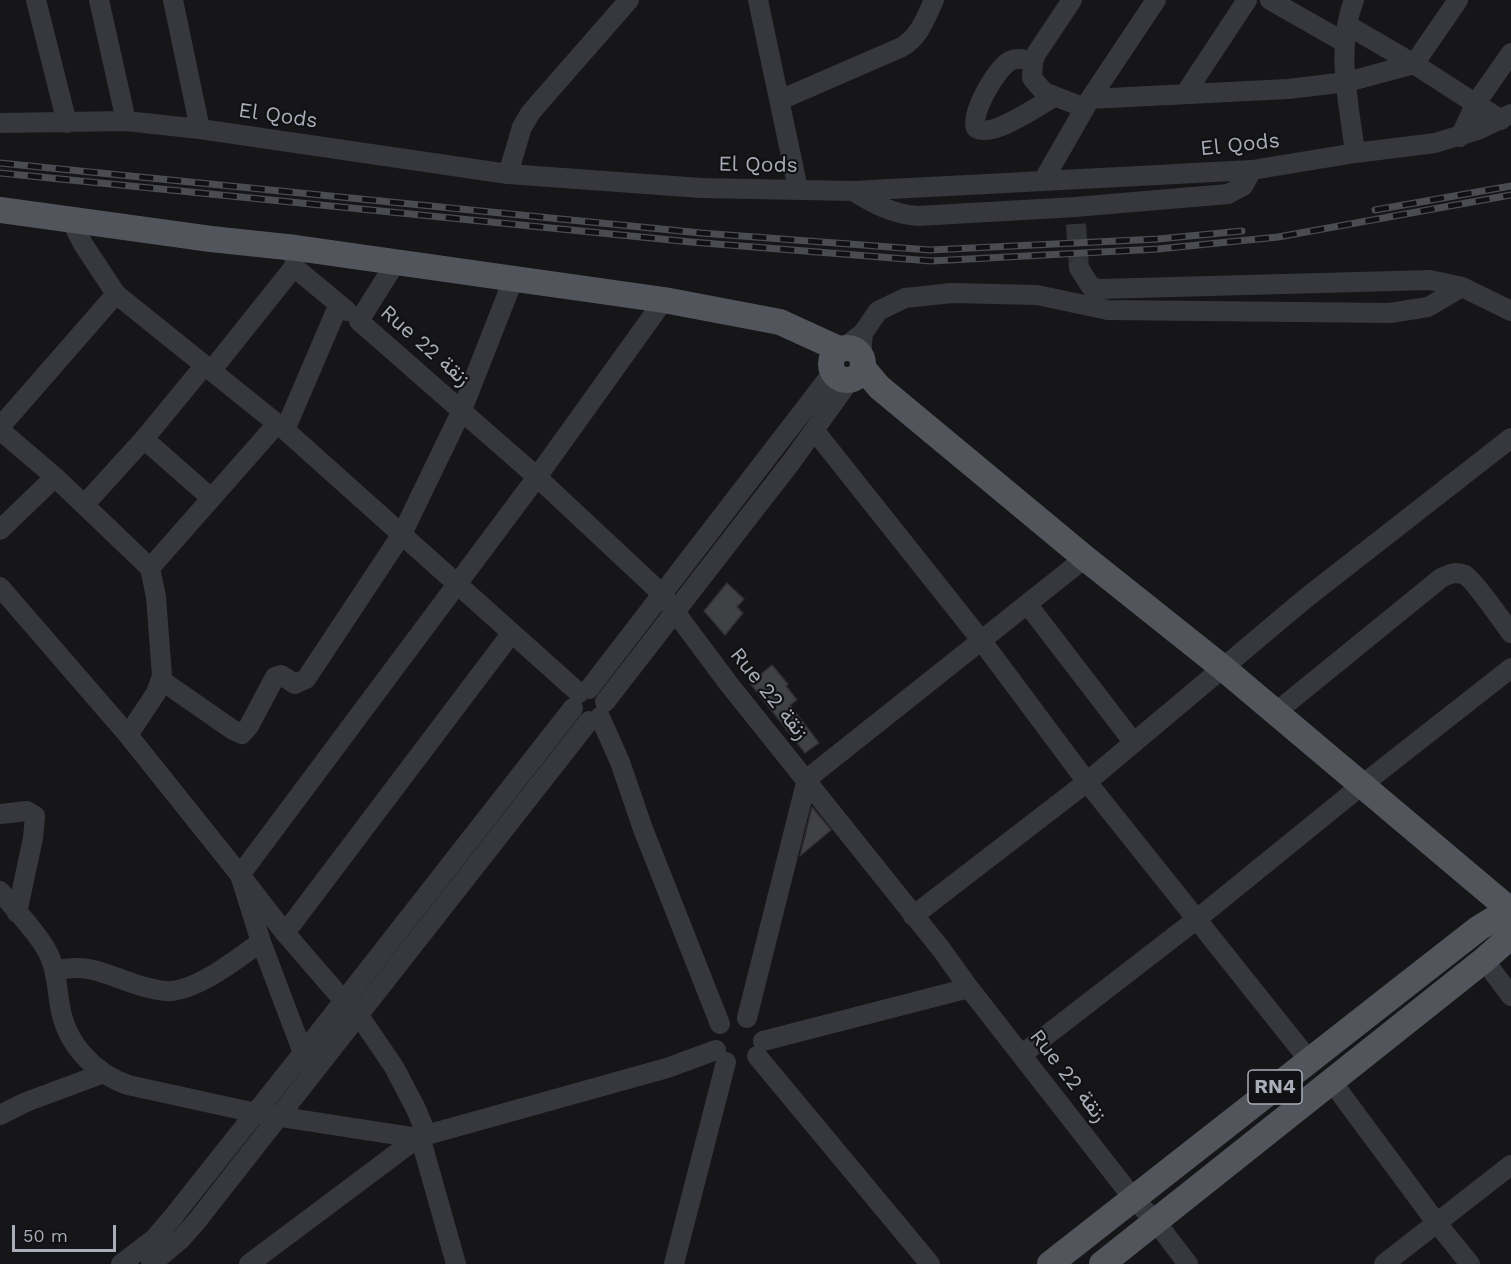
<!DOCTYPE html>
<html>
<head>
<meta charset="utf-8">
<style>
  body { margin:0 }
  #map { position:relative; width:1511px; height:1264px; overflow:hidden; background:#161618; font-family:"Work Sans",sans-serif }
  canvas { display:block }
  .scale { position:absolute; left:12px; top:1225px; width:104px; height:27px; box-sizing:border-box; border:3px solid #a8adb8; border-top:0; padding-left:8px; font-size:18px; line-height:21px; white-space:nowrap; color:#a8adb8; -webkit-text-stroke:4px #111113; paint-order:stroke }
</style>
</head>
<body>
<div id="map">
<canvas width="1511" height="1264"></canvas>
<div class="scale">50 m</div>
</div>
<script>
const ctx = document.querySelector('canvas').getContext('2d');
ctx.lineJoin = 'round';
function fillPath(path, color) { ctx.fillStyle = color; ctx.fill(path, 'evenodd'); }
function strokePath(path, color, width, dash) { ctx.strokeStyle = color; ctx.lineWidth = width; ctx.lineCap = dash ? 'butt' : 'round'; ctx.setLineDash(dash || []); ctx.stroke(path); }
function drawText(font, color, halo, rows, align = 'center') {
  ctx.font = font + ' "Work Sans",Vazirmatn,sans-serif'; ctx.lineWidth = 4.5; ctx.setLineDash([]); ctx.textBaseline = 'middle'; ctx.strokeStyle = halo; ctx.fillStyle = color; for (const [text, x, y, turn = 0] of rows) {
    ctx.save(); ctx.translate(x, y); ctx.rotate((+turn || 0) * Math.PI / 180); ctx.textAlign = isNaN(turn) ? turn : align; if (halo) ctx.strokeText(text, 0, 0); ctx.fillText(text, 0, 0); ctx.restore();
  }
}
const building = new Path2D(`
  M 727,583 L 744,599 L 737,607 L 743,613 L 725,635 L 704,611 Z
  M 772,665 L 788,684 L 786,686 L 797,700 L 790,705 L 819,743 L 805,753 L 750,683 Z
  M 812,807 L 831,830 L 800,856 Z`);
const minorTunnel = new Path2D(`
  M 1076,224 L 1079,268`);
const minor = new Path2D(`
  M 36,0 L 67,123
  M 99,0 L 126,121
  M 173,0 L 200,129
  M 758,0 L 798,189
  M 1072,0 L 1036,54 L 1033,62 L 1032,78 L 1044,92 L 1085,108
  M 1270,0 L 1344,42
  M 1354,0 C 1335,49 1349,102 1355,153
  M 1347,25 L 1414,64 L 1501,120
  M 1033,62 C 1025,59 1017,57 1010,61 C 996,69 970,114 976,128 C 991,139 1038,106 1054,97
  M 1185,94 L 1247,0
  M 1090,99 L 1288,89 L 1347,82 L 1414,64 L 1458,0
  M 780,100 L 902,47 C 920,36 925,19 934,0
  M 0,123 L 126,121 L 200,129 L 508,174 L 701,188 L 853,191 L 1252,170 L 1355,153 L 1435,143 L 1478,130 L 1511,114
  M 1460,137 L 1476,103 L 1511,53
  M 508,174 L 522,127 L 531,112 L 629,0
  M 1043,181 L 1090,99 L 1156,0
  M 853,191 C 874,204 892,214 918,216 L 1075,207 L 1228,194 L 1243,186 L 1252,170
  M 70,219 L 83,244 L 116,294 L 285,430 L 579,693
  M 396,262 L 359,321 L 537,477 L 661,593 L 728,683 L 941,949 L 969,988 L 1133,1198 L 1156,1222 L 1188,1264
  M 294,267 L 347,311
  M 1079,268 L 1091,287 L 1100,289 L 1430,280 L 1462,287 L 1511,311
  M 863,333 L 878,311 L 905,298 L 952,293 L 1037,295 L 1108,310 L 1390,313 L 1428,307 L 1462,287
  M 845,347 L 863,333 L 861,355
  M 211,371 L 294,267 L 296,248
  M 0,427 L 116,294
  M 0,430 L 55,477
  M 285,430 L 339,304
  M 814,430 L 981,640 L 1087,782 L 1309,1060
  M 144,439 L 211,498
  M 85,504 L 144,439 L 204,366
  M 0,530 L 55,477 L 150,568 L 156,597 L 162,676 L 156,693 L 128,735
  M 150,568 L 276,425
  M 0,587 L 128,735 L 240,875 L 261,942 L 303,1053
  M 1028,605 L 1134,743
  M 161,680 L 233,730 L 242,734 L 249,726 L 275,677 L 281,675 L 295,684 L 306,679 L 402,534 L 462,410 L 513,280
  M 589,689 L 833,372
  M 605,702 L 792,461 L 850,380
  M 1275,713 L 1441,578 C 1449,574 1456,571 1465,575 C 1474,580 1503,622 1511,633
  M 600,717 L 620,762 L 643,829 L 720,1024
  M 0,814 L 27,811 L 35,816 L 33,838 L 17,913
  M 0,891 C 15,910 41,936 50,957 C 57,973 57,989 60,1006 C 66,1044 94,1073 128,1085 L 256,1113 L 411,1137
  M 913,916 L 1087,782 L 1306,598 L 1511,438
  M 285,933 L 511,634
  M 1484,960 L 1511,996
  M 55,971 C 91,961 111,978 145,987 C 154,989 163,992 172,991 C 203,987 236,959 261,942
  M 747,1018 L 807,779 L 1085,558
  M 763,1041 L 969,988
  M 1021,1055 L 1197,919 L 1362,785 L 1511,668
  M 757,1056 L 930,1264
  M 1332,1082 L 1436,1222 L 1470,1264
  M 0,1115 L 26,1102 L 104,1073
  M 424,1128 L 416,1109 L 394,1067 L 358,1014 L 343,1000 L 285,933 L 240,875 L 537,477 L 664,300
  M 430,1134 L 667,1068 L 716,1050
  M 423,1147 L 456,1264
  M 121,1264 L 154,1239 L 172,1218 L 303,1053 L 573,708
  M 151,1264 L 180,1240 L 196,1222 L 589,721
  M 249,1264 L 412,1142
  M 674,1264 L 726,1062
  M 1384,1264 L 1511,1165`);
const major = new Path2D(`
  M 0,210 L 211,239 L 296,248 L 664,300 L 780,322 L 839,349
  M831 364a16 16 0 1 1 32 0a16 16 0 1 1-32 0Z
  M 863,368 L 879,387 L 1085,558 L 1223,668 L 1503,904
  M 1050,1264 L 1406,985 L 1479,928 L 1502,914
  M 1102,1264 L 1484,960 L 1511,936`);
const rail = new Path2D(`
  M 0,163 L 701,233 L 930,250 L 1158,239 L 1242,231
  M 0,173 L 691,242 L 931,261 L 1158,249 L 1278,237 L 1511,195
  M 1375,210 L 1511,186`);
const shields = [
  [1275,1087,54]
];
const shieldNames = [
  ["RN4",1275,1087]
];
const streetNames = [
  ["El Qods",278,116,8],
  ["El Qods",1240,145,-6],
  ["El Qods",758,165,1],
  ["Rue 22 زنقة",425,346,41],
  ["Rue 22 زنقة",769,694,51],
  ["Rue 22 زنقة",1068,1076,52]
];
fillPath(building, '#404145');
strokePath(building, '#303034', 1.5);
strokePath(minorTunnel, '#333438', 20, [20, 10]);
strokePath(minor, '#37383d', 20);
strokePath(major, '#53555c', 26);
strokePath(rail, '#4a4c52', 7);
strokePath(rail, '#111113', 4.5, [14]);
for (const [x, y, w] of shields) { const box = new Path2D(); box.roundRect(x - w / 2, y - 17, w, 34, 4.5); ctx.fillStyle = '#111113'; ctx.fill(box); strokePath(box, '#a8adb8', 1.5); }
drawText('bold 20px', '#a8adb8', null, shieldNames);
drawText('21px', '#a8adb8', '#111113', streetNames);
</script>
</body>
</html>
